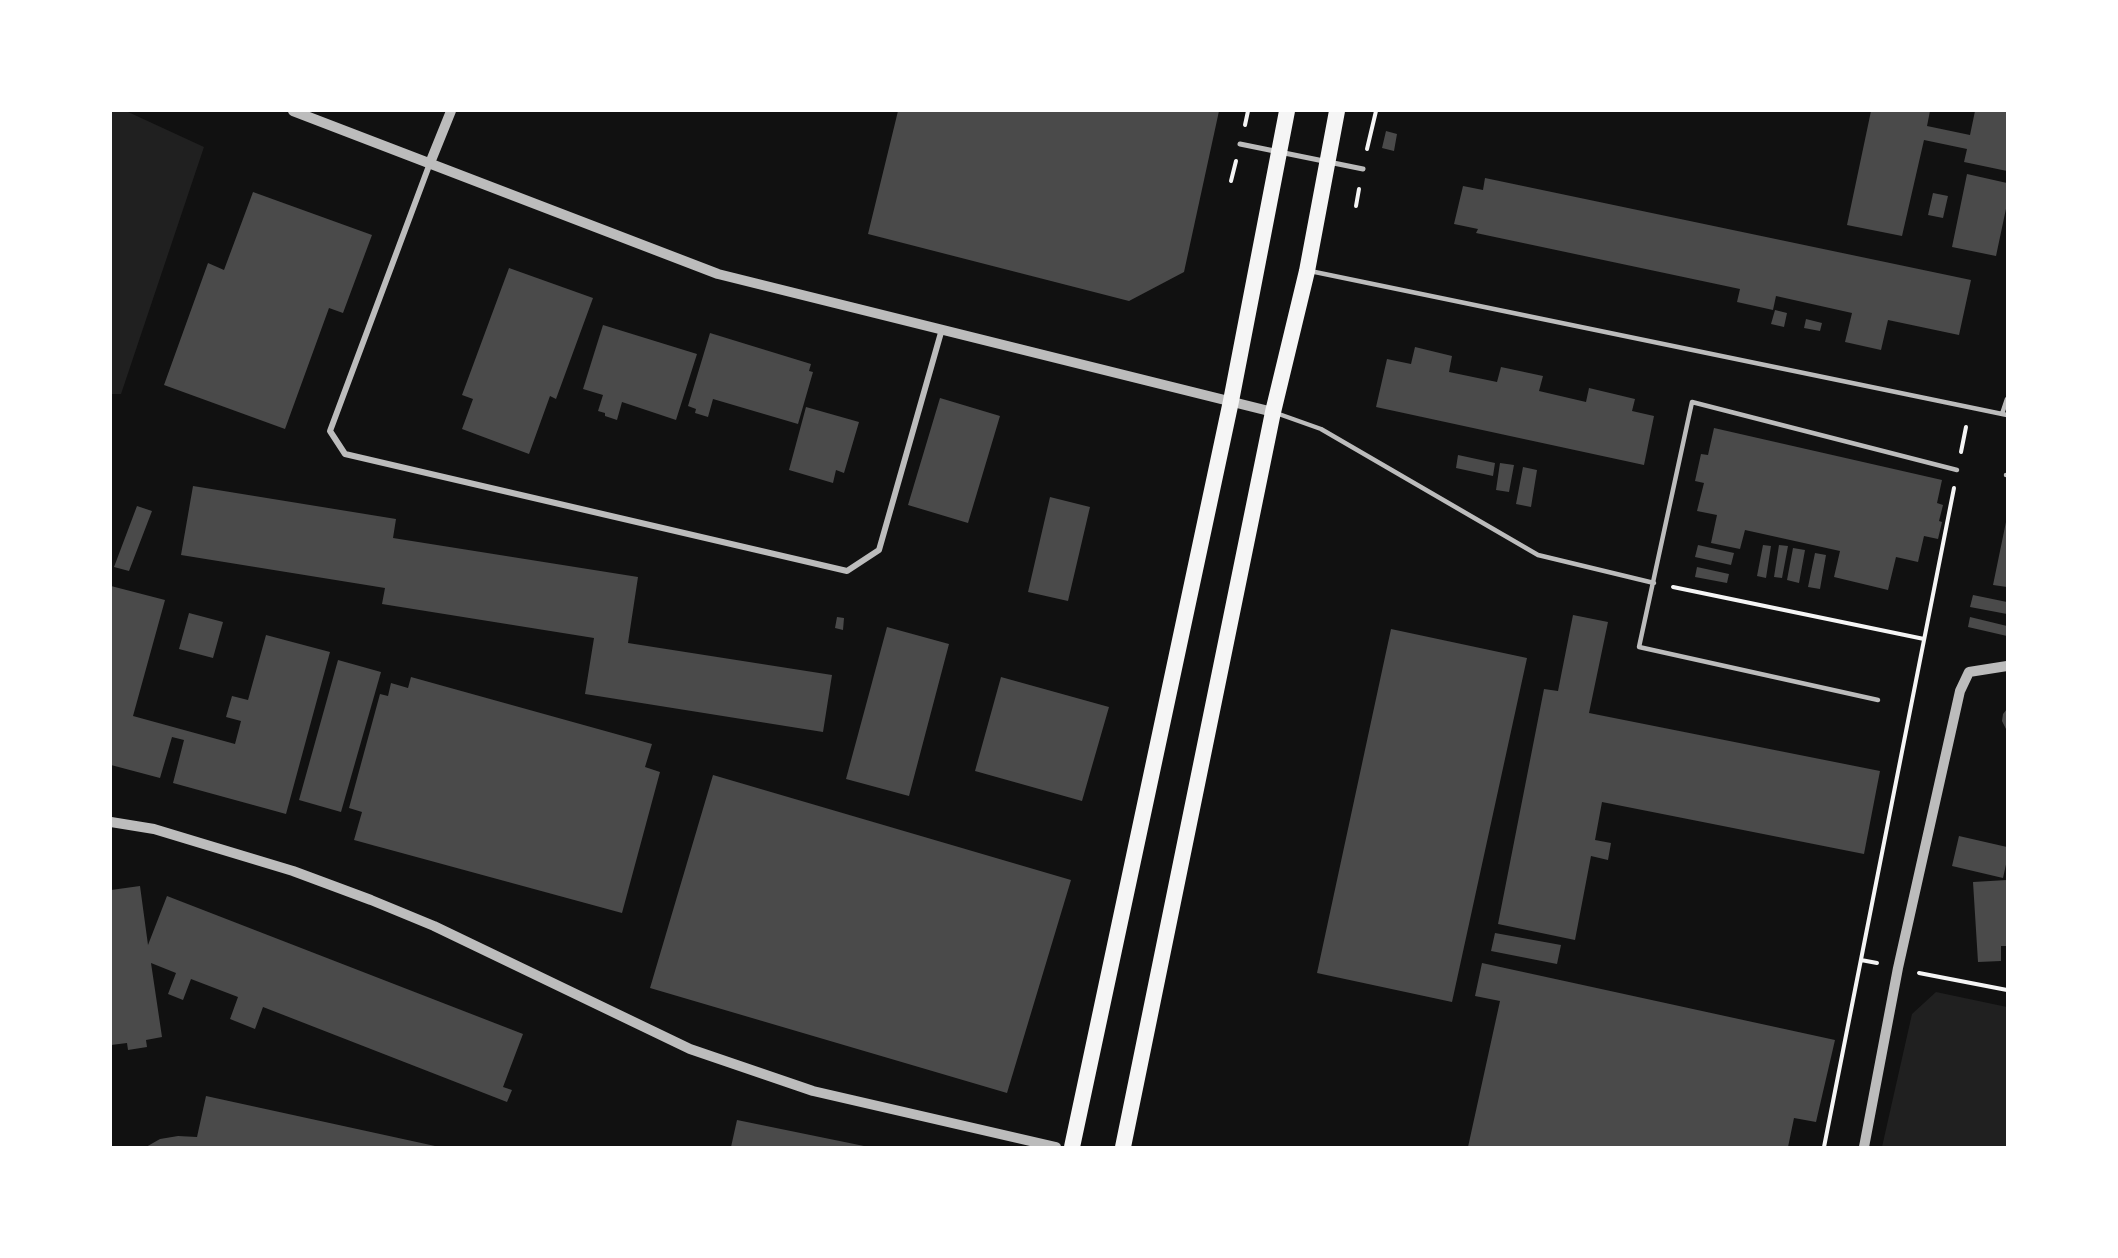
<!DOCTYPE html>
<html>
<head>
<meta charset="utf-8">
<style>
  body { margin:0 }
  #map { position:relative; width:2118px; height:1258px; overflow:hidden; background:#111; font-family:"IBM Plex Sans",sans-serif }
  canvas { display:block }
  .frame { position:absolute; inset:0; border:112px solid #fff; pointer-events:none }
</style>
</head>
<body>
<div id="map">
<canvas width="2118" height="1258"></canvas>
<div class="frame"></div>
</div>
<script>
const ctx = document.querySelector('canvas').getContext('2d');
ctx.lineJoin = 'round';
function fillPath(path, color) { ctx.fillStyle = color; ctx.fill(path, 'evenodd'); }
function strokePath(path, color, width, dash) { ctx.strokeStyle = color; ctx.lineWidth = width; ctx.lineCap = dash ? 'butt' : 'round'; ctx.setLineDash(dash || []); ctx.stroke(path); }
const green = new Path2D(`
  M 111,111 L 126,111 L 204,147 L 121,394 L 111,394 Z
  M 1936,992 L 2007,1007 L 2007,1147 L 1882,1147 L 1912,1014 Z`);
const building = new Path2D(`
  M 898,111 L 1219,111 L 1184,272 L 1129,301 L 868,234 Z
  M 1871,111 L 1930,111 L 1927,126 L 1970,135 L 1975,111 L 2007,111 L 2007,171 L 1964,162 L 1967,149 L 1924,140 L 1902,236 L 1847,225 Z
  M 1386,131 L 1397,134 L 1394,151 L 1382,148 Z
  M 1967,174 L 2007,183 L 2007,204 L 1996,256 L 1952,247 Z
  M 1485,178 L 1971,280 L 1959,335 L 1888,320 L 1881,350 L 1845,342 L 1852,313 L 1776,296 L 1773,310 L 1737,302 L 1740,289 L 1476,233 L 1478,229 L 1454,224 L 1463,186 L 1483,190 Z
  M 253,192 L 372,235 L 343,313 L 329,308 L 285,429 L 164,385 L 208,263 L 224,270 Z
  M 1933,193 L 1948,196 L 1943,218 L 1928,215 Z
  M 509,268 L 593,298 L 556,399 L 550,396 L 529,454 L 462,429 L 473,399 L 462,395 Z
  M 1775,310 L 1787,313 L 1784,327 L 1771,324 Z
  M 1806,319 L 1822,323 L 1820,331 L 1804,328 Z
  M 603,325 L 697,354 L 676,420 L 622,402 L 617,420 L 605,416 L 605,413 L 598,411 L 603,395 L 583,389 Z
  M 710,333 L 811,364 L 809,371 L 813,372 L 798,424 L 713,399 L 708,417 L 695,413 L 696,409 L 688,406 Z
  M 1415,347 L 1452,356 L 1449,372 L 1497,382 L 1501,367 L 1543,376 L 1539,391 L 1586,402 L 1589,388 L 1635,399 L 1632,411 L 1654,416 L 1644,465 L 1376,407 L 1387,359 L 1411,364 Z
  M 940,398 L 1000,416 L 968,523 L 908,505 Z
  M 806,407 L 859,422 L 844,473 L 836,470 L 833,483 L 789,470 Z
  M 1714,428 L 1942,480 L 1937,503 L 1943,505 L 1939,521 L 1942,522 L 1938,539 L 1924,536 L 1918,562 L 1896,557 L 1888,590 L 1834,577 L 1840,551 L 1745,530 L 1740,549 L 1711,543 L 1717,515 L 1697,511 L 1704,483 L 1695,481 L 1701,454 L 1708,455 Z
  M 1458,455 L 1495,463 L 1493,476 L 1456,468 Z
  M 1500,463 L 1514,465 L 1509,492 L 1496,490 Z
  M 1523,467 L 1537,470 L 1531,507 L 1516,504 Z
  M 193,486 L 396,519 L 393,538 L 638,577 L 628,643 L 832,675 L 823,732 L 585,694 L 594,638 L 382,604 L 385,588 L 181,555 Z
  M 1050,497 L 1090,507 L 1068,601 L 1028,592 Z
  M 137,506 L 152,511 L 129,571 L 114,567 Z
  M 2006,522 L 2007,522 L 2007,587 L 1993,585 Z
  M 1698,545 L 1734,553 L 1731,565 L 1695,557 Z
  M 1763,545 L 1771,546 L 1766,578 L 1757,576 Z
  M 1779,545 L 1788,546 L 1782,578 L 1774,577 Z
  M 1793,548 L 1805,550 L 1799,583 L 1787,580 Z
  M 1815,553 L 1826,555 L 1820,589 L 1808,587 Z
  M 1697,567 L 1729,574 L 1727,583 L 1695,577 Z
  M 111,586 L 165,600 L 133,716 L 235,744 L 241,721 L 226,717 L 232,696 L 248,700 L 266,635 L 330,652 L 286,814 L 173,783 L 184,740 L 172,737 L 160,778 L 111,765 Z
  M 1973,595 L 2007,602 L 2007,614 L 1970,607 Z
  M 189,613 L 223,622 L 213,658 L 179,649 Z
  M 1573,615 L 1608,622 L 1589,713 L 1880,771 L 1864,854 L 1602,802 L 1595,840 L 1611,843 L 1608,860 L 1591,856 L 1575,940 L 1498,924 L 1544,689 L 1558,691 Z
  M 837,617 L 844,618 L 843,630 L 835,628 Z
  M 1970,617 L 2007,626 L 2007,636 L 1968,627 Z
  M 887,627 L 949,644 L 909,796 L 846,779 Z
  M 1391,629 L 1527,658 L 1452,1002 L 1317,973 Z
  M 338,660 L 381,672 L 341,812 L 299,800 Z
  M 411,677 L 652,744 L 645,767 L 660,772 L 622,913 L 354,840 L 362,812 L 349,808 L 380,694 L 388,696 L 391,683 L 408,688 Z
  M 1001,677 L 1109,707 L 1082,801 L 975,771 Z
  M 2007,709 L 2007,731 L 2002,721 L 2003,714 Z
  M 713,775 L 1071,880 L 1007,1093 L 650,988 Z
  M 1959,836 L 2007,847 L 2007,860 L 2003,878 L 1952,866 Z
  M 2007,880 L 2007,946 L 2001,946 L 2001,961 L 1978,962 L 1973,882 Z
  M 140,886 L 148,945 L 167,896 L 523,1034 L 503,1087 L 512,1090 L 507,1102 L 263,1007 L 255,1029 L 230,1019 L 238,997 L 191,979 L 183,1000 L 168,994 L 176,973 L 151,963 L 162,1037 L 146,1040 L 147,1047 L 128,1050 L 127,1043 L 111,1045 L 111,890 Z
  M 1495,933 L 1561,945 L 1557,964 L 1491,951 Z
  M 1482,963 L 1835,1040 L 1816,1122 L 1794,1118 L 1788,1147 L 1468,1147 L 1500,1001 L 1475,996 Z
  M 206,1096 L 435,1146 L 435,1147 L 146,1147 L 160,1139 L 178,1136 L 197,1137 Z
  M 737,1120 L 864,1146 L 864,1147 L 731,1147 Z`);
const path = new Path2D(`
  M 1245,125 L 1248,111
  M 1367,149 L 1376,111
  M 1231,181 L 1236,161
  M 1356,206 L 1359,189
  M 1961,452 L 1966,427
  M 1673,587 L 1924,639
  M 1861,960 L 1877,963
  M 1919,973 L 2007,990
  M 1824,1147 L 1954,488`);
const service = new Path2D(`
  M 1310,271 L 2007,415
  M 1276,413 L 1321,429 L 1538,555 L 1654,583
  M 2002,414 L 2007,399
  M 2006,475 L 2007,475
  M 1878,700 L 1639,647 L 1692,402 L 1957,470`);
const pedestrian = new Path2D(`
  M 1240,144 L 1363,169`);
const minor = new Path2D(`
  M 430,163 L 330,431 L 345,454 L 847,571 L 879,550 L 942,329`);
const tertiary = new Path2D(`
  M 293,111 L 718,274 L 1273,412
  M 430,163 L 451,111
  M 111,822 L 154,829 L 293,871 L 371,900 L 434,926 L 690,1049 L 813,1091 L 1056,1147
  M 1864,1147 L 1898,968 L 1960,691 L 1969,672 L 2007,666`);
const trunk = new Path2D(`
  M 1072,1147 L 1231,401 L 1287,111
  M 1123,1147 L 1273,412 L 1307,271 L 1337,111`);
fillPath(green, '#202020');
fillPath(building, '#4a4a4a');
strokePath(path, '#f5f5f5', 4);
strokePath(service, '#bcbcbc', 4.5);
strokePath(pedestrian, '#bcbcbc', 5);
strokePath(minor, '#bcbcbc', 6);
strokePath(tertiary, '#bcbcbc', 10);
strokePath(trunk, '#f5f5f5', 16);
</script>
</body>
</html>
